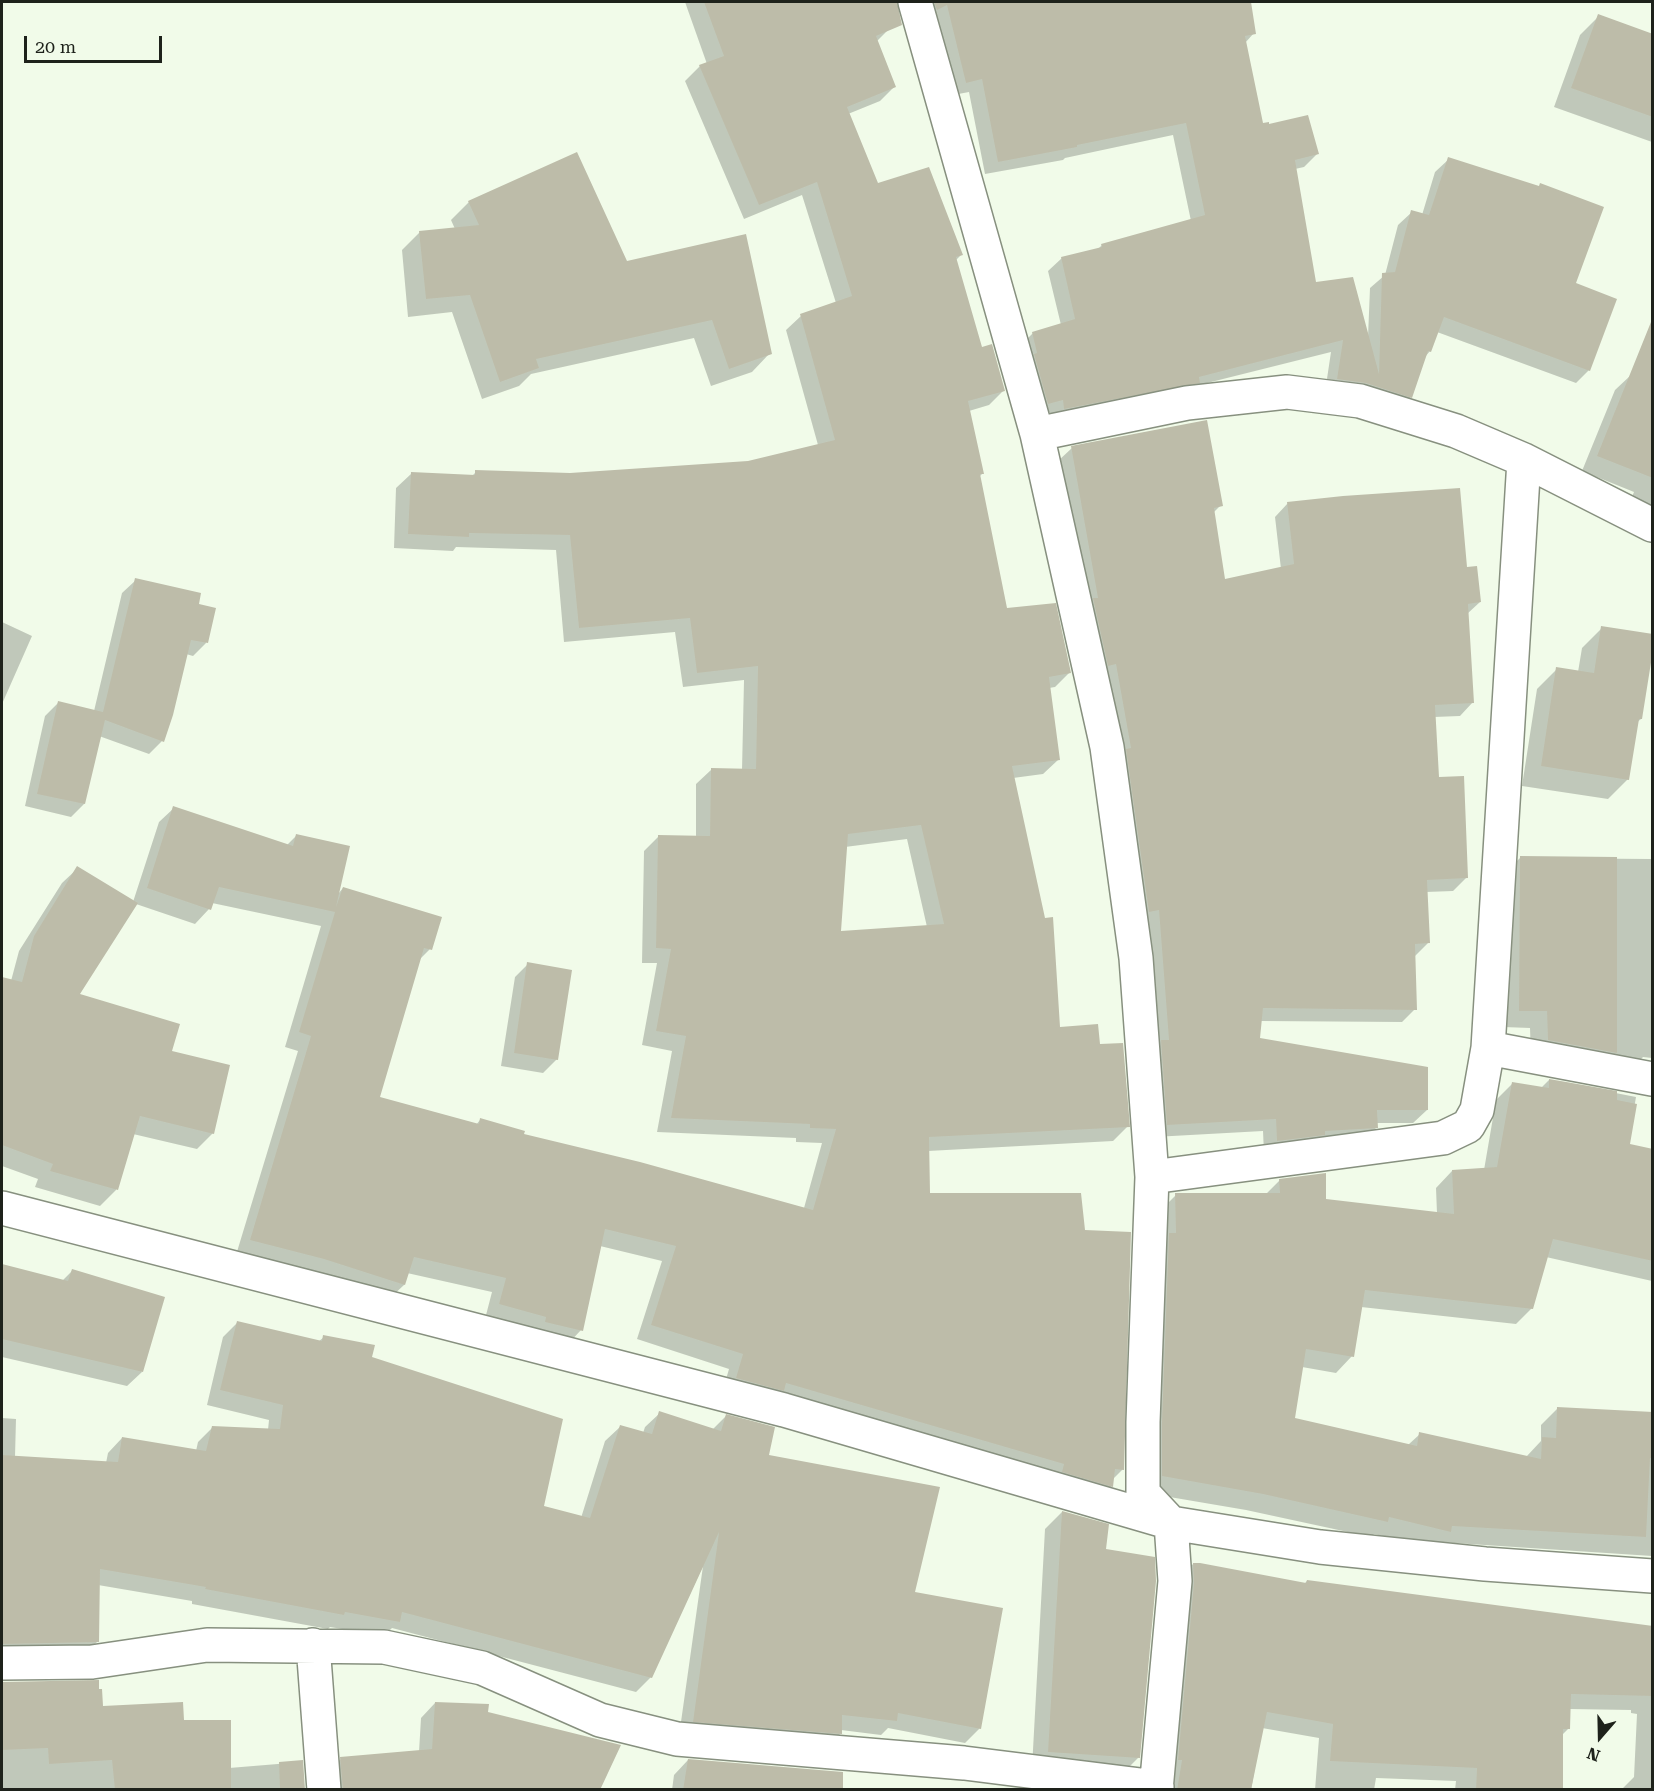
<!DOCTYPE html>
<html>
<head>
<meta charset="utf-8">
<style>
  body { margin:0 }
  #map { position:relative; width:1654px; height:1791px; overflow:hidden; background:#f1fbe9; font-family:"Roboto Serif",serif }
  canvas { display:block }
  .frame { position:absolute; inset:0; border:3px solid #1e221b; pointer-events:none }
  .north { position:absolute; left:1570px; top:1707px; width:60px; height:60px; -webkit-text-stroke:4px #f1fbe9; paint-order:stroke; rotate:200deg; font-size:16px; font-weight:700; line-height:24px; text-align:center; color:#1e221b }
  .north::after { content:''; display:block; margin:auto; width:21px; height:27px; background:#1e221b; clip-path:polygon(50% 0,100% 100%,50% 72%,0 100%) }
  .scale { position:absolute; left:24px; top:36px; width:138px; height:27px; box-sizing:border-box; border:3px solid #1e221b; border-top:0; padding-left:8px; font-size:18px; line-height:21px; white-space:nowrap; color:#1e221b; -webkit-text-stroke:4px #f1fbe9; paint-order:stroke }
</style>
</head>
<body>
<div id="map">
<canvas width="1654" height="1791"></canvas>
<div class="frame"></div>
<div class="north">N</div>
<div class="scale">20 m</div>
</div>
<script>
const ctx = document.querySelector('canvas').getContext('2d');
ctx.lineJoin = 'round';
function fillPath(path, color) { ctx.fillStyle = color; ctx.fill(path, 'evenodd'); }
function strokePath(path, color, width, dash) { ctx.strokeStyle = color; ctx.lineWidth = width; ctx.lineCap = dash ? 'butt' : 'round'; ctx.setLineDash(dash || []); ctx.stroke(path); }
const shadow = new Path2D(`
  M 685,2 L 876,2 L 889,29 L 876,42 L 895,86 L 880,101 L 848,114 L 878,185 L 961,255 L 955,261 L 981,349 L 1004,390 L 989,405 L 969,411 L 983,473 L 979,477 L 1006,610 L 1070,672 L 1055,687 L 1049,688 L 1058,760 L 1043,774 L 1013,778 L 1059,1029 L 1098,1046 L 1128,1126 L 1113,1141 L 928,1151 L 929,1195 L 1084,1231 L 1123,1469 L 1112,1480 L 1112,1486 L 1097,1500 L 722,1393 L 729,1369 L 637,1339 L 662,1261 L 600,1246 L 581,1330 L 567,1345 L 485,1319 L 492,1292 L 407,1273 L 404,1285 L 389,1299 L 236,1255 L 298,1051 L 285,1047 L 321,926 L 212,903 L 209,909 L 195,924 L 136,904 L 78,995 L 170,1052 L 213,1133 L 197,1149 L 133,1134 L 116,1190 L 100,1206 L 35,1187 L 38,1179 L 2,1166 L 2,979 L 11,981 L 19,951 L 62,883 L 78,868 L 133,902 L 159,822 L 174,808 L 286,846 L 296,836 L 338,894 L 343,888 L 430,949 L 419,960 L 378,1098 L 476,1125 L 480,1120 L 522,1136 L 804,1208 L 822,1143 L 796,1142 L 796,1138 L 657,1132 L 672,1051 L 642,1045 L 657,963 L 642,963 L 644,851 L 659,836 L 696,838 L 696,784 L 711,770 L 742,770 L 744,680 L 683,687 L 675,632 L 564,642 L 556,550 L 456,547 L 453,551 L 394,548 L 396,488 L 411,474 L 472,476 L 476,472 L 570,474 L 748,462 L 818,445 L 786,330 L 801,316 L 836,303 L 802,195 L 744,219 L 685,81 L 700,66 L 707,64 ZM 907,839 L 927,927 L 839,933 L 845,847 Z
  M 923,2 L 1249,2 L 1254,33 L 1245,43 L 1262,125 L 1317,154 L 1304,167 L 1295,169 L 1315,284 L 1368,337 L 1370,288 L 1385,275 L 1398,225 L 1412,212 L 1422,215 L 1435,172 L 1449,159 L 1574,284 L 1589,370 L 1576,383 L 1437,332 L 1430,351 L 1425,357 L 1411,397 L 1398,410 L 1325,392 L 1331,352 L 1051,422 L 1050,412 L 1035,416 L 1020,346 L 1033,333 L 1061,325 L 1048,271 L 1062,258 L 1097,250 L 1102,245 L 1191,221 L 1173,135 L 1065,158 L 1063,160 L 985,174 L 969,92 L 953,95 Z
  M 1599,16 L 1652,36 L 1652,142 L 1554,107 L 1580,35 Z
  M 469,202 L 626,262 L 770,353 L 752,372 L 711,386 L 694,338 L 531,374 L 519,386 L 482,399 L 452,312 L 408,317 L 402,250 L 420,232 L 455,229 L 451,220 Z
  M 1631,375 L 1652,385 L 1652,529 L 1625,513 L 1634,492 L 1582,471 L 1615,390 Z
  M 1072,448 L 1221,505 L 1213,513 L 1224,580 L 1281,569 L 1275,517 L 1288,503 L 1465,569 L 1480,602 L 1467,614 L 1473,702 L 1460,716 L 1434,717 L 1437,779 L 1467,877 L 1453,891 L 1426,892 L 1428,943 L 1414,957 L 1415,1009 L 1402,1022 L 1260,1021 L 1259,1039 L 1427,1110 L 1413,1123 L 1377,1123 L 1377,1127 L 1364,1140 L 1264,1154 L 1263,1131 L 1154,1137 L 1058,461 Z
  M 136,580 L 197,605 L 206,643 L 193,656 L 186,654 L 162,741 L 149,754 L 99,736 L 84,804 L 71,817 L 25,806 L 45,716 L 58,703 L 94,711 L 122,593 Z
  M 2,622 L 32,636 L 2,704 Z
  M 1602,628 L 1641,719 L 1636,723 L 1628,779 L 1608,799 L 1522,786 L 1537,689 L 1557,669 L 1578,672 L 1582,648 Z
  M 1520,858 L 1652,859 L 1652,1058 L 1643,1057 L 1626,1075 L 1531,1057 L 1530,1028 L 1503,1027 L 1503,875 Z
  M 528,964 L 557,1059 L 543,1073 L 501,1066 L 515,977 Z
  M 1549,1080 L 1636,1097 L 1628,1145 L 1652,1150 L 1652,1281 L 1546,1257 L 1532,1308 L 1516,1324 L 1361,1307 L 1352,1356 L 1336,1373 L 1302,1367 L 1294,1420 L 1408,1445 L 1420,1434 L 1526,1457 L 1541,1441 L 1541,1425 L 1558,1408 L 1652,1414 L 1652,1556 L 1439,1542 L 1433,1547 L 1374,1534 L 1371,1537 L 1246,1510 L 1146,1493 L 1160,1211 L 1176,1195 L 1265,1195 L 1280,1180 L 1324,1201 L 1437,1214 L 1436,1188 L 1452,1171 L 1484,1170 L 1496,1100 L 1513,1083 L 1541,1088 Z
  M 2,1266 L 62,1281 L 72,1271 L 142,1372 L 127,1386 L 2,1357 Z
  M 237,1323 L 318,1342 L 324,1337 L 370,1358 L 542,1507 L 581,1518 L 605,1441 L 620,1427 L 643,1433 L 645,1427 L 660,1413 L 713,1429 L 726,1416 L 913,1594 L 980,1728 L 965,1743 L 888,1728 L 881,1735 L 841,1730 L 841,1733 L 826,1748 L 679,1736 L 703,1566 L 651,1677 L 636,1692 L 392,1628 L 384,1636 L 330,1627 L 328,1629 L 192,1604 L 192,1601 L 98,1585 L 98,1641 L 83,1656 L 2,1658 L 2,1418 L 16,1419 L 15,1457 L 106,1463 L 108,1453 L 122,1438 L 196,1451 L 198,1442 L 212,1428 L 268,1430 L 269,1420 L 207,1405 L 223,1337 Z
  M 1062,1512 L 1104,1550 L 1139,1757 L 1122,1774 L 1032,1768 L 1045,1529 Z
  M 1193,1564 L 1304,1584 L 1307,1581 L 1650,1627 L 1652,1624 L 1652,1790 L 1621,1790 L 1634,1777 L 1637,1714 L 1631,1713 L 1631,1710 L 1569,1709 L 1569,1728 L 1562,1735 L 1562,1790 L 1455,1790 L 1456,1781 L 1376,1778 L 1374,1790 L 1315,1790 L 1319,1738 L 1262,1728 L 1251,1790 L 1166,1790 L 1179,1579 Z
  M 97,1681 L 102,1708 L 183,1721 L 229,1768 L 302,1762 L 304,1790 L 2,1790 L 2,1683 Z
  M 435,1703 L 487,1713 L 599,1790 L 328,1790 L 326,1773 L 341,1759 L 419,1752 L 421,1718 Z
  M 688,1760 L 803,1790 L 672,1790 L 674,1775 Z`);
const building = new Path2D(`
  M 704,2 L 897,2 L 902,25 L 876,36 L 896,87 L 847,107 L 878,183 L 929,167 L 963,255 L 956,257 L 982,347 L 992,344 L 1005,391 L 968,401 L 984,474 L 980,474 L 1007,608 L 1056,603 L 1071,673 L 1049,677 L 1060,760 L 1012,766 L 1045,918 L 1053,917 L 1060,1027 L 1098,1024 L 1100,1044 L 1123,1043 L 1130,1127 L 929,1137 L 930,1193 L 1081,1193 L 1085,1230 L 1131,1232 L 1124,1470 L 1115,1469 L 1113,1487 L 1062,1472 L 1064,1464 L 786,1383 L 784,1391 L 736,1378 L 743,1354 L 651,1325 L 676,1246 L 605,1229 L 583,1331 L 545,1322 L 546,1317 L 499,1304 L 506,1278 L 414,1257 L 405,1285 L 324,1259 L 250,1240 L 311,1036 L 299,1032 L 335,912 L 219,887 L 211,910 L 147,888 L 173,806 L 293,846 L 296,834 L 350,846 L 336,907 L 343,887 L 442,917 L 432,950 L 424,948 L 380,1097 L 479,1124 L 480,1118 L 525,1131 L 524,1134 L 640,1162 L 813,1210 L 836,1129 L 810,1128 L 810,1124 L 671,1118 L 686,1036 L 656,1031 L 671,949 L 656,948 L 658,835 L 710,836 L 711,768 L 756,769 L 758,666 L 697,673 L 690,618 L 579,628 L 570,535 L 469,533 L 469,537 L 408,534 L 411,472 L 475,475 L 475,470 L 570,473 L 748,461 L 835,440 L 800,314 L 852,296 L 817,182 L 759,205 L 699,65 L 724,56 ZM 921,825 L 944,924 L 841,931 L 848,834 Z
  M 934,2 L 1251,2 L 1256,34 L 1245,36 L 1263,123 L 1269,122 L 1269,124 L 1308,115 L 1319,154 L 1295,160 L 1316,282 L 1353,277 L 1379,374 L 1382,273 L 1395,272 L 1411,210 L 1429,215 L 1448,157 L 1539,186 L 1540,183 L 1604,207 L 1576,283 L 1617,299 L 1590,371 L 1444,317 L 1431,352 L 1428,351 L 1412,398 L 1366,383 L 1337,379 L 1343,340 L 1199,377 L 1200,383 L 1064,409 L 1063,400 L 1048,404 L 1034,354 L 1037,353 L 1032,332 L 1075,319 L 1061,257 L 1102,247 L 1101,244 L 1205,215 L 1186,123 L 1077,145 L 1077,147 L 998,162 L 982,79 L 966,83 L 947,5 L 937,10 Z
  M 1598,14 L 1653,34 L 1653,117 L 1571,88 Z
  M 577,152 L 627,261 L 746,234 L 772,354 L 729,369 L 712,320 L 536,359 L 539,368 L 500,382 L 470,295 L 426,299 L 419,231 L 479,225 L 468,201 Z
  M 1651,322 L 1653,322 L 1653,478 L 1597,456 Z
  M 1207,420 L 1223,506 L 1214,508 L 1225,579 L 1294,564 L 1287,502 L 1343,496 L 1460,488 L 1467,567 L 1477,566 L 1481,602 L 1468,604 L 1474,703 L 1435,705 L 1439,777 L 1464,776 L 1468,878 L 1427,880 L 1430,943 L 1415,944 L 1417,1010 L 1263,1008 L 1260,1038 L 1428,1067 L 1428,1110 L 1377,1110 L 1378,1128 L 1325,1131 L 1325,1135 L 1277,1141 L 1276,1119 L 1167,1125 L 1161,1040 L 1169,1040 L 1159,910 L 1149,912 L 1126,749 L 1131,748 L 1116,664 L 1108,666 L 1093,598 L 1098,598 L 1071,446 Z
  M 135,578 L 201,593 L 199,604 L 216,608 L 208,643 L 191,640 L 173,715 L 164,742 L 105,720 L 85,804 L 37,794 L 58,701 L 103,712 Z
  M 1601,626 L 1653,634 L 1653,650 L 1642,719 L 1639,719 L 1629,780 L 1541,766 L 1556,667 L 1594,673 Z
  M 1520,856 L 1617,857 L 1617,1053 L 1548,1040 L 1547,1011 L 1519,1011 Z
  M 77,866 L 138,903 L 80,994 L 180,1024 L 172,1051 L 230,1065 L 214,1134 L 140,1116 L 118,1190 L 50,1171 L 53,1164 L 2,1145 L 2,977 L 22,982 L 34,936 Z
  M 527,962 L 572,970 L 558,1060 L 514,1053 Z
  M 1549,1079 L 1617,1091 L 1617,1100 L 1637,1104 L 1630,1144 L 1653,1149 L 1653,1261 L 1553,1239 L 1533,1309 L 1365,1290 L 1354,1357 L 1306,1349 L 1295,1418 L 1417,1446 L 1419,1432 L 1541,1459 L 1542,1437 L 1556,1438 L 1557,1407 L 1653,1412 L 1653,1458 L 1650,1458 L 1646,1537 L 1452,1526 L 1451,1532 L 1389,1517 L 1388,1522 L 1263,1494 L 1162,1476 L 1162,1422 L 1169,1233 L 1176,1233 L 1175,1193 L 1280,1193 L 1279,1179 L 1326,1173 L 1326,1199 L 1454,1214 L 1452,1170 L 1497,1167 L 1512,1082 L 1549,1088 Z
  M 2,1264 L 68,1281 L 72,1269 L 165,1297 L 143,1372 L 2,1339 Z
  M 237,1321 L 322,1341 L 323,1335 L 375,1345 L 372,1357 L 563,1419 L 544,1506 L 590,1518 L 620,1425 L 652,1434 L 659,1411 L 721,1431 L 726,1414 L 775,1427 L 769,1455 L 940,1487 L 915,1592 L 1003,1608 L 981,1729 L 898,1713 L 897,1721 L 842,1715 L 842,1734 L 693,1722 L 719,1532 L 652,1678 L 402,1612 L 400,1622 L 345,1612 L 344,1615 L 205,1589 L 206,1587 L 100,1569 L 99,1642 L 2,1644 L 2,1455 L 118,1462 L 122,1437 L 206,1451 L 212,1426 L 280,1429 L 283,1405 L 220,1390 Z
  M 1062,1511 L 1109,1524 L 1106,1549 L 1155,1557 L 1156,1581 L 1140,1758 L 1048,1752 Z
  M 1193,1563 L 1200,1563 L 1306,1583 L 1307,1580 L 1653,1626 L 1653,1696 L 1571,1694 L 1570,1729 L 1563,1729 L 1563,1788 L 1476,1790 L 1477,1768 L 1330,1761 L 1333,1724 L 1267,1712 L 1251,1790 L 1177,1790 L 1182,1760 L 1178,1760 L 1194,1583 Z
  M 99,1680 L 99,1689 L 102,1689 L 103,1706 L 183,1702 L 184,1720 L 231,1720 L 231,1790 L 115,1790 L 112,1760 L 49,1764 L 48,1748 L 2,1750 L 2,1682 Z
  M 435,1702 L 489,1704 L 488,1712 L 621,1745 L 600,1790 L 343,1790 L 340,1757 L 432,1749 Z
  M 688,1759 L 843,1772 L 843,1790 L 683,1790 Z
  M 303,1760 L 305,1790 L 280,1790 L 279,1762 Z`);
const street = new Path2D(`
  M 915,2 L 1037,434 L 1107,747 L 1136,958 L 1152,1177 L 1143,1422 L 1143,1493 L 1171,1523 L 1175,1581 L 1156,1790
  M 1037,434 L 1187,403 L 1287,392 L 1360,401 L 1456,431 L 1524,460 L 1652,525
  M 1488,1048 L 1652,1079
  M 1152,1177 L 1443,1138 L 1468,1126 L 1477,1110 L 1488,1048 L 1524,460
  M 2,1208 L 784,1410 L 1171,1523 L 1320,1547 L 1485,1564 L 1652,1576
  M 313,1645 L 324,1790
  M 2,1663 L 92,1662 L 207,1645 L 384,1647 L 482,1668 L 600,1720 L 677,1739 L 964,1763 L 1157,1787`);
fillPath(shadow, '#0003');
fillPath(building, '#bdbca9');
strokePath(street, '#87907f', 36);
strokePath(street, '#fff', 33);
</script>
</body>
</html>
